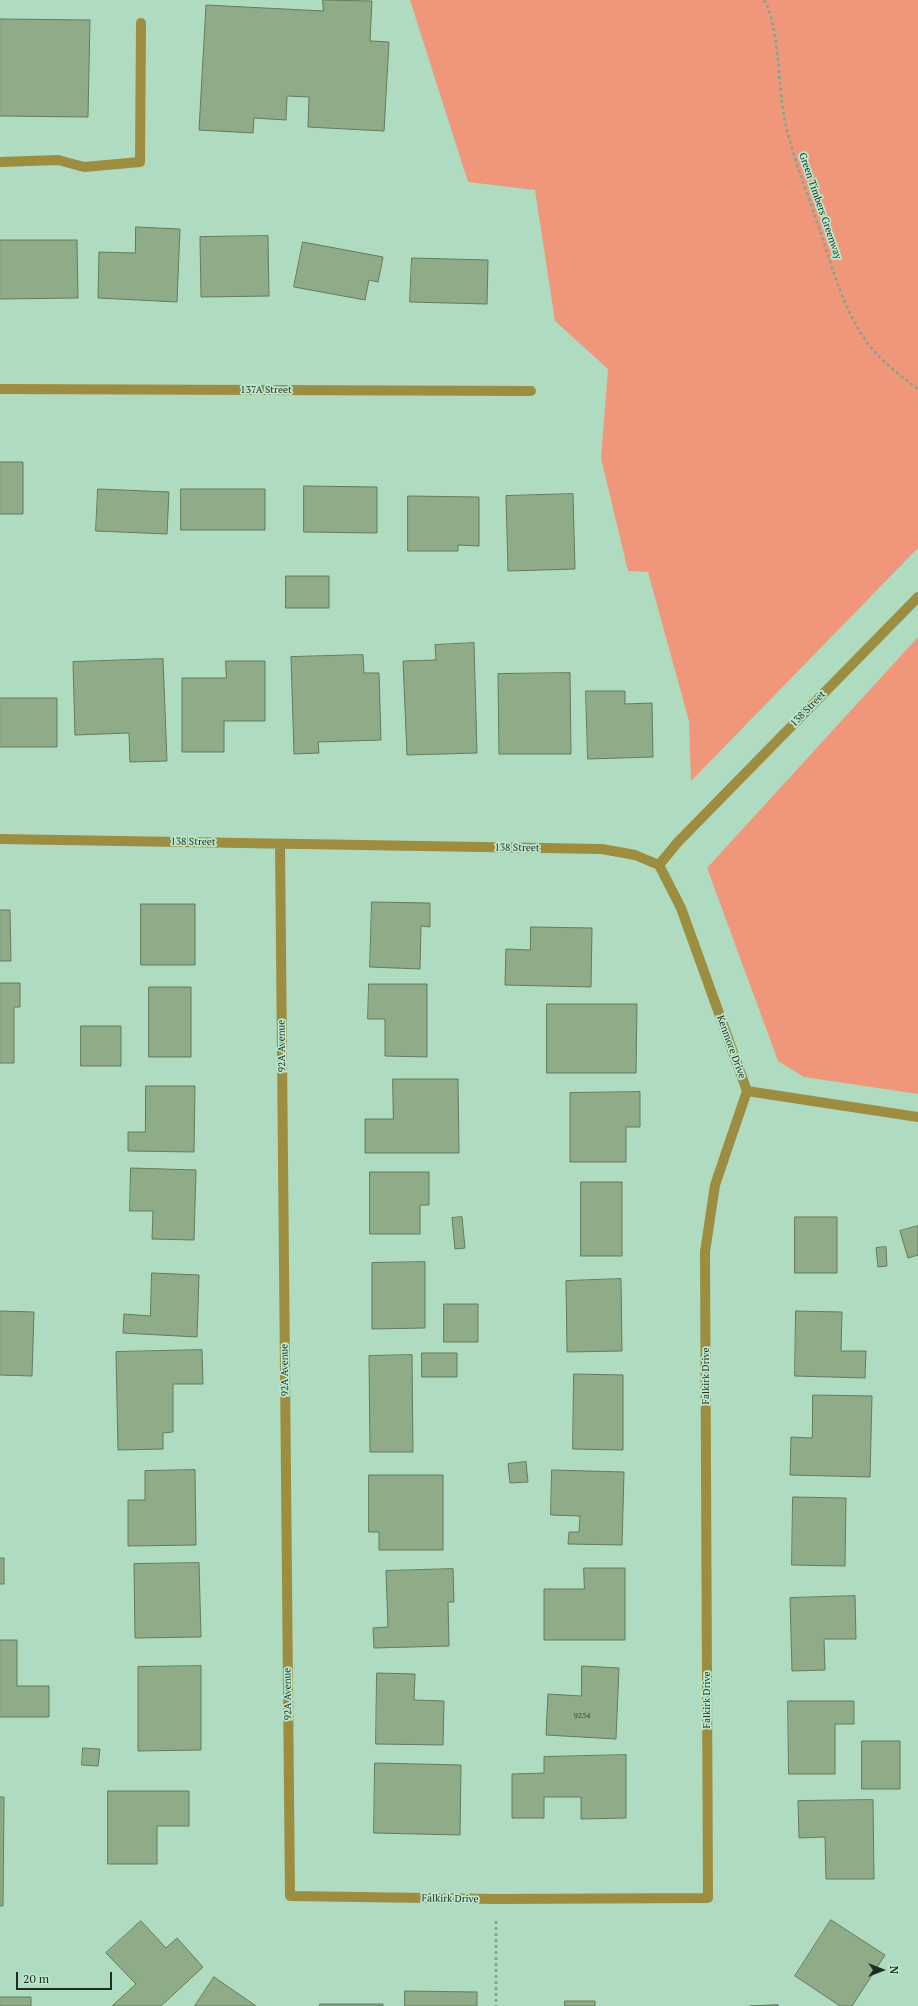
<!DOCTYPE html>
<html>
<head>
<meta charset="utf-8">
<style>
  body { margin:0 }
  #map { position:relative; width:918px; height:2006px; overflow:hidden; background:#afdbc1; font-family:"PT Serif",serif }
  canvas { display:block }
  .north { position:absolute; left:862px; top:1950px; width:40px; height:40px; -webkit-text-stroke:3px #bce8ce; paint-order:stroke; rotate:90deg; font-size:11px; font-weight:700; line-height:16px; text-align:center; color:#1c2d23 }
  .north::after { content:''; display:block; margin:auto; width:14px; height:18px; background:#1c2d23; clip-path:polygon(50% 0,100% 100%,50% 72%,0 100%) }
  .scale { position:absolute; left:16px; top:1972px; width:96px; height:18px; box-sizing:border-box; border:2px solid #1c2d23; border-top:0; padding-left:5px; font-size:12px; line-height:14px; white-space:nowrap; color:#1c2d23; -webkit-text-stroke:3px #bce8ce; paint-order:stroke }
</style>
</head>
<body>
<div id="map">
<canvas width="918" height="2006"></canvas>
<div class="north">N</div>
<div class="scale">20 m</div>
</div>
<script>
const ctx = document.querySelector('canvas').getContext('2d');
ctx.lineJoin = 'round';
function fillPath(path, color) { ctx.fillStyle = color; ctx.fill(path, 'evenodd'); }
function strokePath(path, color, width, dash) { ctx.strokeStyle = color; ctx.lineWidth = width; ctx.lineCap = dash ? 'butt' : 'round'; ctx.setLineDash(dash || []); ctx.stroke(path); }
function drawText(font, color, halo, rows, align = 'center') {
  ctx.font = font + ' "PT Serif",serif'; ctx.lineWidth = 3.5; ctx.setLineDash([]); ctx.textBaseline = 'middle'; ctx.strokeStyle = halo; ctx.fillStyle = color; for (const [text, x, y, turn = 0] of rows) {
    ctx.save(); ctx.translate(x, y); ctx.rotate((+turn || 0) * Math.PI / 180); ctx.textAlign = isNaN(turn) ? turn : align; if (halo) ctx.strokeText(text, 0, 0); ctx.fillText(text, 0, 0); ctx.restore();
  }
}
const green = new Path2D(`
  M 410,0 L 918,0 L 918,548 L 691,781 L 689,721 L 648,572 L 628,571 L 601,458 L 608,369 L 555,321 L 535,190 L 468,182 Z
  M 918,637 L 918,1094 L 804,1077 L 778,1061 L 707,868 Z`);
const building = new Path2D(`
  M 323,0 L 372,1 L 370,41 L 389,42 L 384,131 L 308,127 L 309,97 L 287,96 L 286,120 L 254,118 L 253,133 L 199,130 L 206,5 L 323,11 Z
  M 0,19 L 90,20 L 88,117 L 0,116 Z
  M 136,227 L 180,229 L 177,302 L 98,298 L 99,252 L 135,253 Z
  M 268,236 L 269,296 L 201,297 L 200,237 Z
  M 0,240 L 77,240 L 78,298 L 0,299 Z
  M 303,242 L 383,257 L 378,282 L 369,280 L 365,300 L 294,287 Z
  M 412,258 L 488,260 L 487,304 L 410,302 Z
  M 0,462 L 23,462 L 23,514 L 0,514 Z
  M 304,486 L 377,487 L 377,533 L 304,532 Z
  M 98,489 L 169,492 L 167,534 L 96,531 Z
  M 181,489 L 265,489 L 265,530 L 181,530 Z
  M 573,494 L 575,569 L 508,571 L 506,496 Z
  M 408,496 L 479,497 L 479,546 L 458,545 L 458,551 L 408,551 Z
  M 286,576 L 329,576 L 329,608 L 286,608 Z
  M 474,643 L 477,753 L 407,755 L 403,661 L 436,660 L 435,645 Z
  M 363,655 L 364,673 L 379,673 L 381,740 L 318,742 L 319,753 L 294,754 L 291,657 Z
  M 163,659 L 167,761 L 130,762 L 129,733 L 75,735 L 73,662 Z
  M 226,661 L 265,661 L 265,721 L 224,721 L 224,752 L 182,752 L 182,678 L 226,678 Z
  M 570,673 L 571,754 L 499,754 L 498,674 Z
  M 586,691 L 625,691 L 625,704 L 652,703 L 653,757 L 588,759 Z
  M 0,698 L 57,698 L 57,747 L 0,747 Z
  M 372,902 L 430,903 L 430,927 L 421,926 L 420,969 L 370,967 Z
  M 141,904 L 195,904 L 195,965 L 141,965 Z
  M 0,910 L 10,910 L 11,961 L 0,961 Z
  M 531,927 L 592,928 L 591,987 L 505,985 L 506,949 L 530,950 Z
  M 0,983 L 20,983 L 20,1007 L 14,1007 L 14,1063 L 0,1063 Z
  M 369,984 L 427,984 L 427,1057 L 385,1056 L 385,1019 L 368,1019 Z
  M 149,987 L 191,987 L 191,1057 L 149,1057 Z
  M 547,1004 L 637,1004 L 636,1073 L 547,1073 Z
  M 81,1026 L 121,1026 L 121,1066 L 81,1066 Z
  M 393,1079 L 458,1079 L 459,1153 L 365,1153 L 365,1119 L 393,1119 Z
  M 146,1086 L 195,1086 L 194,1152 L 128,1151 L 128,1132 L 145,1132 Z
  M 640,1092 L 640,1127 L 626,1127 L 626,1162 L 570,1162 L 570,1093 Z
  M 131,1168 L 196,1170 L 194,1240 L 152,1239 L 153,1211 L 130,1211 Z
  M 370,1172 L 429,1172 L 429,1205 L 420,1205 L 420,1234 L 370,1234 Z
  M 581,1182 L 622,1182 L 622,1256 L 581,1256 Z
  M 462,1217 L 465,1248 L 455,1249 L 452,1218 Z
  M 795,1217 L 837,1217 L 837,1273 L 795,1273 Z
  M 918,1226 L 918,1255 L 908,1258 L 900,1231 Z
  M 886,1247 L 887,1266 L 878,1267 L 876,1248 Z
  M 425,1262 L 425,1328 L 372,1329 L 372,1263 Z
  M 152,1273 L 199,1275 L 197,1337 L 123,1333 L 124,1314 L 150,1316 Z
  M 621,1279 L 622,1351 L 567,1352 L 566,1281 Z
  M 444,1304 L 478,1304 L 478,1342 L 444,1342 Z
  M 0,1311 L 34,1312 L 32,1376 L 0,1375 Z
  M 796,1311 L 842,1312 L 841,1351 L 866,1351 L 865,1378 L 795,1376 Z
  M 202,1350 L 203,1384 L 173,1384 L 173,1432 L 163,1433 L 163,1449 L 118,1450 L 116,1352 Z
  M 422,1353 L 457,1353 L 457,1377 L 422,1377 Z
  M 412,1355 L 413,1452 L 370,1452 L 369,1356 Z
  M 574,1374 L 623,1375 L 623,1450 L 573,1449 Z
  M 813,1395 L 872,1396 L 870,1477 L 790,1475 L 791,1437 L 812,1438 Z
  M 526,1462 L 528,1482 L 510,1483 L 508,1464 Z
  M 195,1470 L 196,1545 L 128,1546 L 128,1500 L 145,1500 L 145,1471 Z
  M 552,1470 L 624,1472 L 622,1545 L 568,1544 L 569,1532 L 579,1532 L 580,1516 L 551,1515 Z
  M 369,1475 L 443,1475 L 443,1550 L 379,1550 L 379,1532 L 369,1532 Z
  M 793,1497 L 846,1498 L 845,1566 L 792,1565 Z
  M 0,1558 L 4,1558 L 4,1584 L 0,1584 Z
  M 199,1563 L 201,1637 L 135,1638 L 134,1564 Z
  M 584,1568 L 625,1568 L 625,1640 L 544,1640 L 544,1589 L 584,1589 Z
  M 453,1569 L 454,1602 L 448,1602 L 449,1646 L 374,1648 L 373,1628 L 388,1627 L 386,1571 Z
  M 855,1596 L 856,1639 L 824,1639 L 825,1670 L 792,1671 L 790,1598 Z
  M 0,1640 L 17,1640 L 17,1686 L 49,1686 L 49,1717 L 0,1717 Z
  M 201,1666 L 201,1750 L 138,1751 L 138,1667 Z
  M 582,1666 L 619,1668 L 616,1739 L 546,1735 L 548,1694 L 581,1696 Z
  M 377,1673 L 415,1674 L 414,1700 L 444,1701 L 443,1745 L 376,1744 Z
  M 788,1701 L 854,1701 L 854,1724 L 835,1724 L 835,1774 L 789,1774 Z
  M 862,1741 L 900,1741 L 900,1789 L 862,1789 Z
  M 83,1748 L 100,1749 L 98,1766 L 82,1765 Z
  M 626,1755 L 626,1818 L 581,1819 L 581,1797 L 544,1797 L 544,1818 L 512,1818 L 512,1774 L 544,1773 L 544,1757 Z
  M 375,1763 L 461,1765 L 460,1835 L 374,1833 Z
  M 108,1791 L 189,1791 L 189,1826 L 157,1826 L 157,1864 L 108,1864 Z
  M 0,1797 L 4,1797 L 3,1906 L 0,1906 Z
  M 873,1800 L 874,1879 L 826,1879 L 825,1837 L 799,1838 L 798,1801 Z
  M 831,1920 L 885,1955 L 852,2006 L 840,2006 L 795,1976 Z
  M 141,1921 L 166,1948 L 177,1938 L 203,1967 L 161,2006 L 112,2006 L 136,1984 L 106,1953 Z
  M 214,1977 L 256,2006 L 195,2006 Z
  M 405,1991 L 477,1992 L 477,2006 L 405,2006 Z
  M 0,1997 L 31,1997 L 31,2006 L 0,2006 Z
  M 565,2001 L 595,2001 L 595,2006 L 565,2006 Z
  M 320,2004 L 383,2004 L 383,2006 L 320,2006 Z
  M 778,2005 L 778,2006 L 750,2006 Z`);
const path = new Path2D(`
  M 764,0 C 779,23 778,86 784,116 C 791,153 806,189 818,225 C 832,265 843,311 869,345 C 882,362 901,376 918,389
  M 496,1921 L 496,2006`);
const lane = new Path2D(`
  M 0,162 L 58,160 L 84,167 L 140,162 L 141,23`);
const street = new Path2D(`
  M 0,389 L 531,391
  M 0,839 L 602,849 L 635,855 L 659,865
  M 280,844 L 290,1896 L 495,1899 L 708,1898 L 705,1252 L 715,1185 L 747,1091
  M 659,865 L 677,843 L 918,597
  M 659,865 L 681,908 L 747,1091
  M 747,1091 L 918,1117`);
const numberNames = [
  ["9254",582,1716]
];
const streetNames = [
  ["Green Timbers Greenway",820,206,71],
  ["137A Street",266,390],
  ["138 Street",808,709,-46],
  ["138 Street",193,842,1],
  ["138 Street",517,848,1],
  ["92A Avenue",282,1046,-91],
  ["Kenmore Drive",731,1047,70],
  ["92A Avenue",285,1370,-91],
  ["Falkirk Drive",706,1376,-90],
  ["92A Avenue",288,1694,-91],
  ["Falkirk Drive",707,1700,-90],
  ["Falkirk Drive",450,1899,1]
];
fillPath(green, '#f0977b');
fillPath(building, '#90ab88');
strokePath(building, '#637c5b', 1);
strokePath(path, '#81a590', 2.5, [3, 3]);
strokePath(lane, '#9c8d40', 10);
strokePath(street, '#9c8d40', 10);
drawText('8px', '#394c3c', null, numberNames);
drawText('10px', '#1c2d23', '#bce8ce', streetNames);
</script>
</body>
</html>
